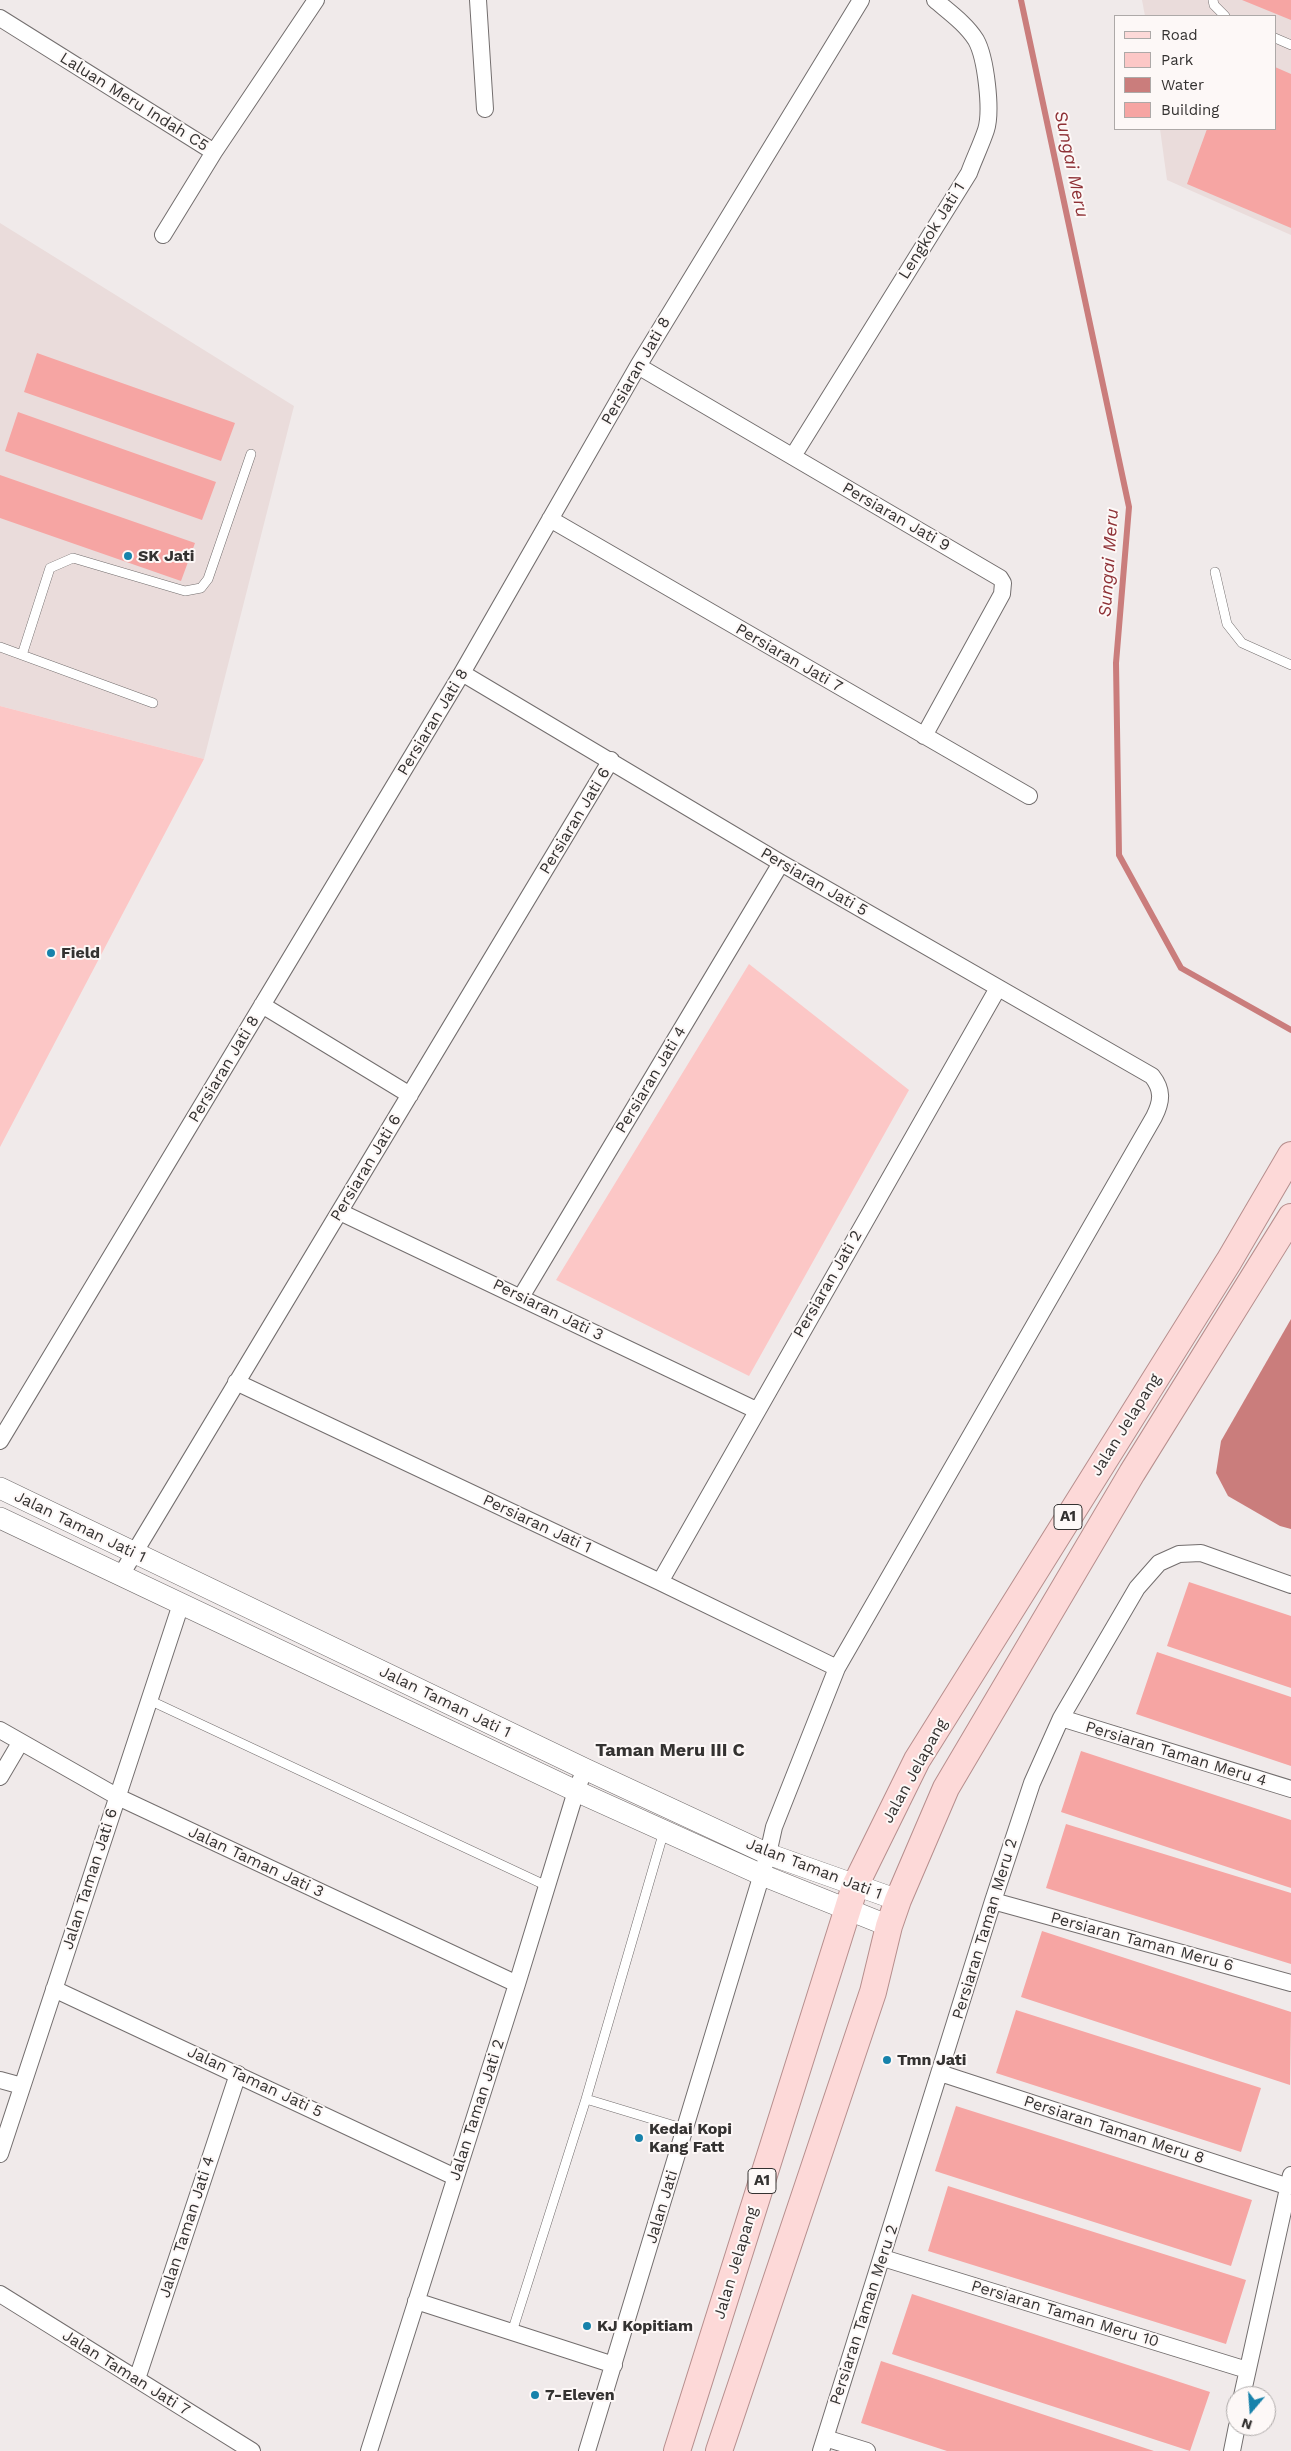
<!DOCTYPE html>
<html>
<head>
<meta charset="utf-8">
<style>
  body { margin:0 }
  #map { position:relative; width:1291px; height:2451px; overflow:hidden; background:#f0eaea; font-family:"Work Sans",sans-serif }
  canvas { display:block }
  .legend { position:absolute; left:1114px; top:15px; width:162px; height:115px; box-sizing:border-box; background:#fdf8f7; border:1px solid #ada9a8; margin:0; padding:6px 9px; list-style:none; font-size:15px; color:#343231 }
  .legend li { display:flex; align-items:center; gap:10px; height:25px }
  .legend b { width:25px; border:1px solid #ada9a8 }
  .north { position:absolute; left:1226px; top:2386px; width:50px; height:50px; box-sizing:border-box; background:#fdf8f7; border:1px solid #ada9a8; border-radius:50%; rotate:198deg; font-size:14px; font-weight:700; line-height:20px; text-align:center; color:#343231 }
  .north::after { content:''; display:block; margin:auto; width:18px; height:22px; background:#1782ab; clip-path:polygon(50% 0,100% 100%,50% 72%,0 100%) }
</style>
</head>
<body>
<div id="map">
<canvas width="1291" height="2451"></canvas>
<ul class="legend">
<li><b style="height:6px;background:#fdd9d8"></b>Road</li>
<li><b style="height:14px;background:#fcc7c6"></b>Park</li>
<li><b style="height:14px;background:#ca7d7c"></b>Water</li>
<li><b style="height:14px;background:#f6a5a3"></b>Building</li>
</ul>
<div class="north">N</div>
</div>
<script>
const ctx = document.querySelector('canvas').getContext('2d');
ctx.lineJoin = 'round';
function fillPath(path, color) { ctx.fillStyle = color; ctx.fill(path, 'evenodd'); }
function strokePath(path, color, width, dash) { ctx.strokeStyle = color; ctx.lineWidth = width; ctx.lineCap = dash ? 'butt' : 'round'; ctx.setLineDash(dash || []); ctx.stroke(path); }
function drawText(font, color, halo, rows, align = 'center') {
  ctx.font = font + ' "Work Sans",sans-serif'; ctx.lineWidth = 4; ctx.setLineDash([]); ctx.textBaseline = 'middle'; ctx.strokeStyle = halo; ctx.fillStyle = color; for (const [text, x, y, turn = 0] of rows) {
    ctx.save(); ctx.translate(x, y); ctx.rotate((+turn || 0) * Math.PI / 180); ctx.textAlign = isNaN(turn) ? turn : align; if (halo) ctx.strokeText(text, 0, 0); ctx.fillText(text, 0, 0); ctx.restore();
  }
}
const built = new Path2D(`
  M 1142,0 L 1291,0 L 1291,235 L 1167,180 L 1160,129 L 1275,129 L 1275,16 L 1145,16 Z
  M 0,223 L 294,406 L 204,759 L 0,706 Z`);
const green = new Path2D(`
  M 0,706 L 204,759 L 0,1147 Z
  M 749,964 L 909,1090 L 749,1376 L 556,1280 Z`);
const water = new Path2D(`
  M 1291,1319 L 1291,1529 L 1280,1526 L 1228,1496 L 1216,1473 L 1221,1441 Z`);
const stream = new Path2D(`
  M 1021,0 L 1129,507 L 1116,663 L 1119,855 L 1181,968 L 1291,1030`);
const building = new Path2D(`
  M 1242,0 L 1291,0 L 1291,20 Z
  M 1275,67 L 1291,74 L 1291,228 L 1187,184 L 1207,129 L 1275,129 Z
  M 37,353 L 235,423 L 221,461 L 24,392 Z
  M 18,412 L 216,482 L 202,520 L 5,451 Z
  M 0,475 L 195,543 L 181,581 L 0,518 Z
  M 1189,1582 L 1291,1616 L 1291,1688 L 1167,1646 Z
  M 1157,1652 L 1291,1697 L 1291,1766 L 1136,1714 Z
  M 1081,1751 L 1291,1820 L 1291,1888 L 1061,1812 Z
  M 1066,1824 L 1291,1893 L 1291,1964 L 1046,1888 Z
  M 1042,1931 L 1291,2012 L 1290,2085 L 1021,1997 Z
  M 1016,2010 L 1261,2088 L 1241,2152 L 996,2073 Z
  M 956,2106 L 1252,2200 L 1231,2266 L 935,2171 Z
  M 948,2186 L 1246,2280 L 1226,2344 L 928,2251 Z
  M 912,2294 L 1210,2392 L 1190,2451 L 892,2354 Z
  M 881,2361 L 1154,2451 L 947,2451 L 861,2423 Z`);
const service = new Path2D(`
  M 1213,0 L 1214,5 L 1225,16
  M 1275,38 L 1291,45
  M 1215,572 L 1227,624 L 1242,643 L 1291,665
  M 0,647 L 153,703
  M 22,655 L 50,568 L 73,558 L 185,591 L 201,588 L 208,579 L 251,454
  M 149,1700 L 547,1886
  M 586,2099 L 685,2129
  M 512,2332 L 586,2099 L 664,1831`);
const minor = new Path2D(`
  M 478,0 L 485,109
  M 0,18 L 214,152 L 316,0
  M 163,235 L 214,152
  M 638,366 L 1000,578 L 1003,583 L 1002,594 L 924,736
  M 793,456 L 969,173 C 974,159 981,145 986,130 C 992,111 986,58 976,40 C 966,24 949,12 935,0
  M 550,519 L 1029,796
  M 462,673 L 781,863 L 1152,1076 C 1163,1090 1162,1101 1154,1117 L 837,1668 L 774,1827 L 768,1854 L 587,2451
  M 262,1005 L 410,1095
  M 340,1212 L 756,1410
  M 521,1297 L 781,863
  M 236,1382 L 660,1582 L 837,1668
  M 0,1441 L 462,673 L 638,366 L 861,0
  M 121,1575 L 611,760
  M 660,1582 L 998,988
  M 1061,1718 L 1291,1789
  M 0,1730 L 118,1797 L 517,1984
  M 0,1777 L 20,1743
  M 993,1901 L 1291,1983
  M 54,1989 L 455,2177
  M 940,2073 L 1289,2187
  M 0,2080 L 22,2086
  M 0,2154 L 181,1604
  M 883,2258 L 1247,2370
  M 0,2294 L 252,2451
  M 416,2301 L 614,2365
  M 137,2379 L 238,2074
  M 1242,2396 L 1291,2175
  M 825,2438 L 867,2451
  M 369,2451 L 517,1984 L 576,1791 L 585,1769
  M 821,2451 L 993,1901 L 1032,1783 L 1061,1718 L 1137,1588 L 1159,1563 L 1179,1554 L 1201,1553 L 1291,1585
  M 1232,2451 L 1237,2426`);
const tertiary = new Path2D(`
  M 0,1488 L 585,1769 L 768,1854 L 898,1900
  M 0,1518 L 576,1791 L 762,1875 L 889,1926`);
const primary = new Path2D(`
  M 677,2451 L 855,1886 L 917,1760 L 1229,1261 L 1291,1155
  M 719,2451 L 873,1992 L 889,1926 L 898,1900 L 946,1788 L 1132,1473 L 1291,1217`);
const markers = [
  [128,556,5,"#1782ab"],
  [51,953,5,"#1782ab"],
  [887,2060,5,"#1782ab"],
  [639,2138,5,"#1782ab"],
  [587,2326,5,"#1782ab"],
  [535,2395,5,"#1782ab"]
];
const shields = [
  [1068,1517,28],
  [762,2181,28]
];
const shieldNames = [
  ["A1",1068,1517],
  ["A1",762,2181]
];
const streetNames = [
  ["Laluan Meru Indah C5",134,102,32],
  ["Lengkok Jati 1",932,231,-58],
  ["Persiaran Jati 8",636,371,-60],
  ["Persiaran Jati 9",896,517,30],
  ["Persiaran Jati 7",789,658,30],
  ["Persiaran Jati 8",433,722,-59],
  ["Persiaran Jati 6",575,821,-59],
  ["Persiaran Jati 5",814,882,30],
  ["Persiaran Jati 8",224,1069,-59],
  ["Persiaran Jati 4",651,1080,-59],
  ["Persiaran Jati 6",366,1168,-59],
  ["Persiaran Jati 2",828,1284,-60],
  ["Persiaran Jati 3",548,1310,26],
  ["Jalan Jelapang",1126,1425,-58],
  ["Persiaran Jati 1",537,1524,25],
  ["Jalan Taman Jati 1",80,1527,26],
  ["Jalan Taman Jati 1",445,1702,26],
  ["Persiaran Taman Meru 4",1176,1754,17],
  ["Jalan Jelapang",915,1771,-61],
  ["Jalan Taman Jati 3",256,1862,25],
  ["Jalan Taman Jati 1",814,1869,21],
  ["Jalan Taman Jati 6",90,1879,-72],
  ["Persiaran Taman Meru 2",985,1929,-73],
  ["Persiaran Taman Meru 6",1142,1942,15],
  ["Jalan Taman Jati 5",255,2082,25],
  ["Jalan Taman Jati 2",477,2110,-72],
  ["Persiaran Taman Meru 8",1114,2130,18],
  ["Jalan Jati",662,2207,-73],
  ["Jalan Taman Jati 4",187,2227,-72],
  ["Jalan Jelapang",736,2263,-73],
  ["Persiaran Taman Meru 10",1065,2314,17],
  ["Persiaran Taman Meru 2",864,2315,-72],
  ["Jalan Taman Jati 7",126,2373,32]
];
const poiNames = [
  ["SK Jati",138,556],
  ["Field",61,953],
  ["Tmn Jati",897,2060],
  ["Kedai Kopi",649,2129],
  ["Kang Fatt",649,2147],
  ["KJ Kopitiam",597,2326],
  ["7-Eleven",545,2395]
];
const waterNames = [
  ["Sungai Meru",1071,164,78],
  ["Sungai Meru",1109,563,-86]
];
const neighbourhoodNames = [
  ["Taman Meru III C",670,1751]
];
fillPath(built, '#eadcdb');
fillPath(green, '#fcc7c6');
fillPath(water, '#ca7d7c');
strokePath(stream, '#ca7d7c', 6);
fillPath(building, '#f6a5a3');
strokePath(service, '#736e6e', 10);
strokePath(minor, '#736e6e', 18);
strokePath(tertiary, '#736e6e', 22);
strokePath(primary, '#b68e8d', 28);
strokePath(service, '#fff', 9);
strokePath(minor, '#fff', 16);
strokePath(tertiary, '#fff', 21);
strokePath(primary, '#fdd9d8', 26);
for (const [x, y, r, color] of markers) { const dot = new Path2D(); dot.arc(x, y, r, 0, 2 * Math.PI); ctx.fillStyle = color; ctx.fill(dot); strokePath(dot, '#fdf8f7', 2); }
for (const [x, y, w] of shields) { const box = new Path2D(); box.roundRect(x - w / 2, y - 12.5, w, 25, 4); ctx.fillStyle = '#fdf8f7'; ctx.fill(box); strokePath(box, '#343231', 1); }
drawText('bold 15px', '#343231', null, shieldNames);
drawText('16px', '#343231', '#fdf8f7', streetNames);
drawText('bold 16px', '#343231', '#fdf8f7', poiNames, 'left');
drawText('italic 18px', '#8e3136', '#fdf8f7', waterNames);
drawText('bold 18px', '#343231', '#fdf8f7', neighbourhoodNames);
</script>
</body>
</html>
